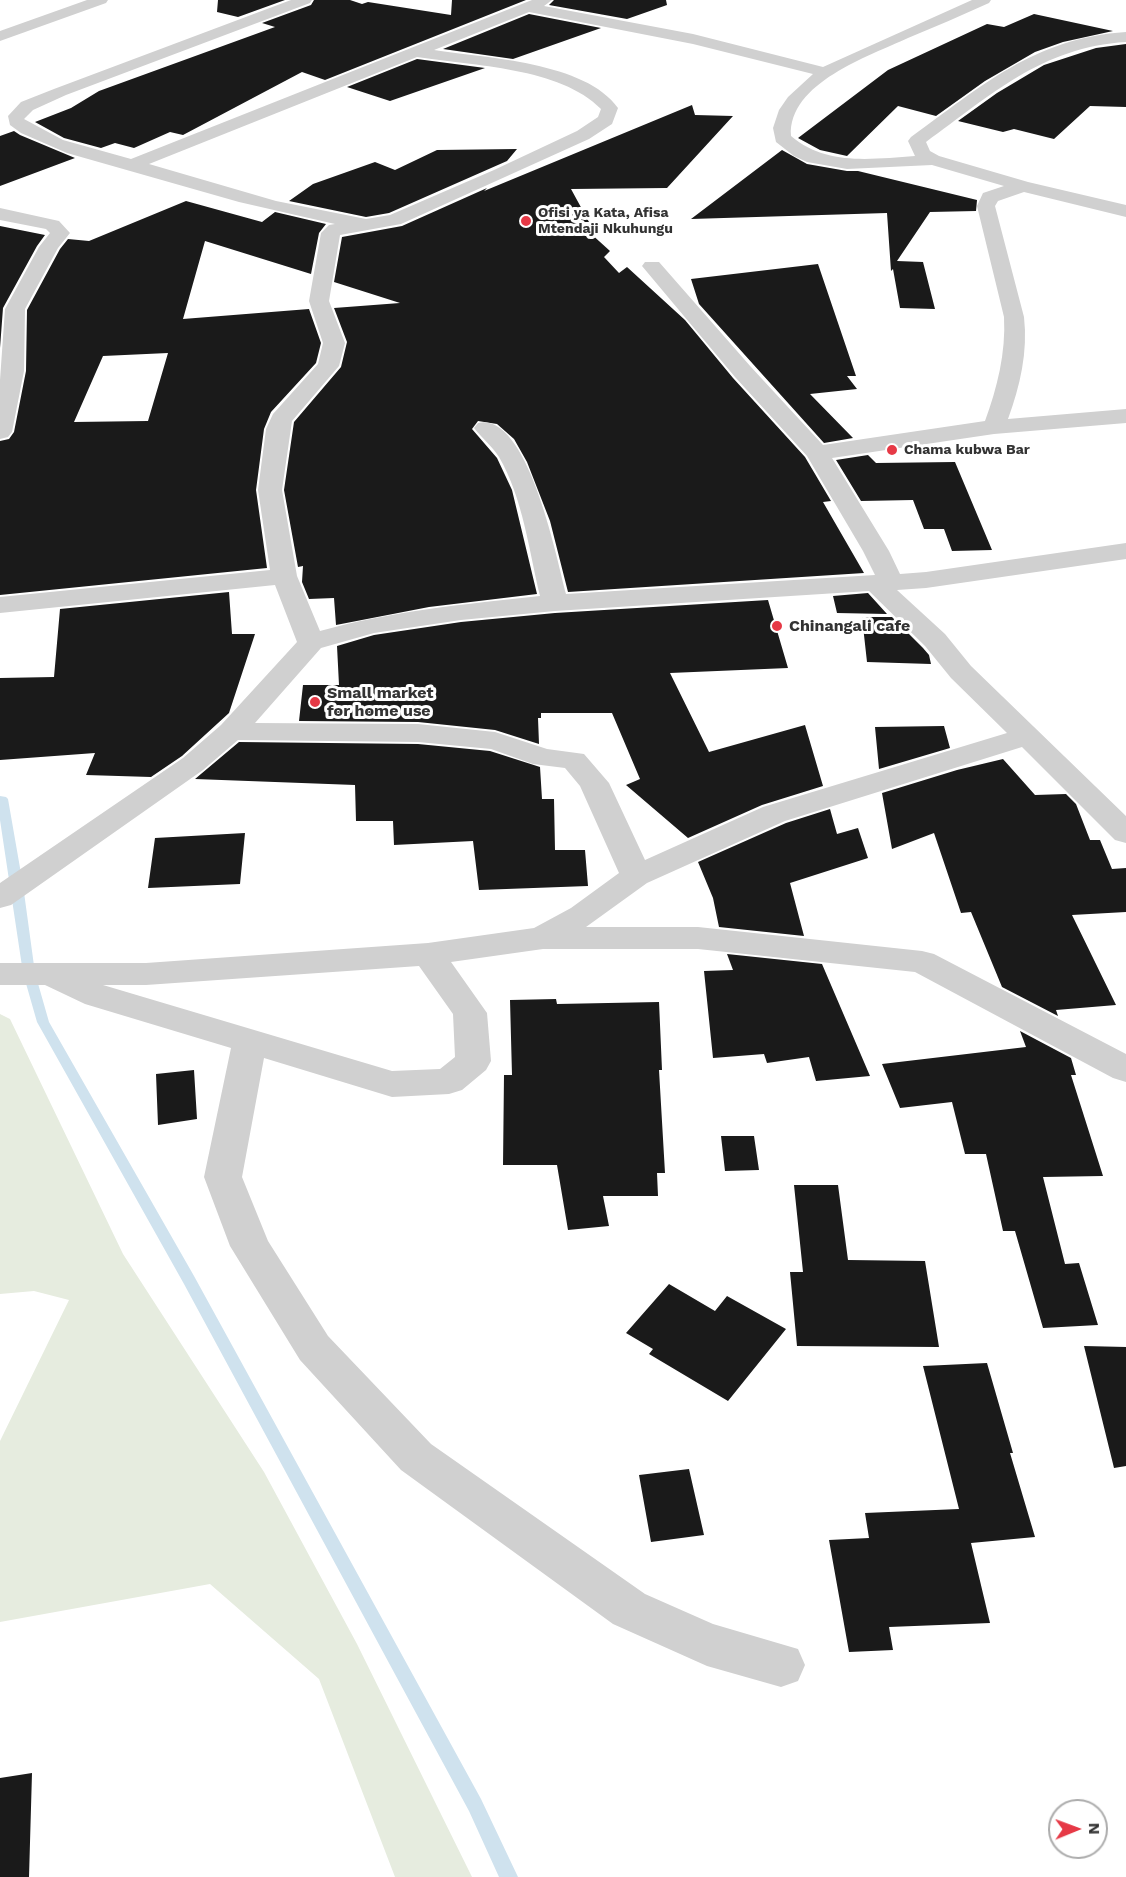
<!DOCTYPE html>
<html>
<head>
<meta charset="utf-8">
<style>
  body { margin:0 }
  #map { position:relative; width:1126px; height:1877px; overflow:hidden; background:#fff; font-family:"Work Sans",sans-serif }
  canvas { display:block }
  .north { position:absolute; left:1048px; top:1799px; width:60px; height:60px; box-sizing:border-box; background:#fff; border:2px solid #adadad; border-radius:50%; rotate:89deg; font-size:16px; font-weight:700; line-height:24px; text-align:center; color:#333 }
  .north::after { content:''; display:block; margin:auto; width:21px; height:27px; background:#e63946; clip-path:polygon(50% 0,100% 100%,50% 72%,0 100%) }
</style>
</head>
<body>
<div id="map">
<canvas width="1126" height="1877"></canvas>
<div class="north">N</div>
</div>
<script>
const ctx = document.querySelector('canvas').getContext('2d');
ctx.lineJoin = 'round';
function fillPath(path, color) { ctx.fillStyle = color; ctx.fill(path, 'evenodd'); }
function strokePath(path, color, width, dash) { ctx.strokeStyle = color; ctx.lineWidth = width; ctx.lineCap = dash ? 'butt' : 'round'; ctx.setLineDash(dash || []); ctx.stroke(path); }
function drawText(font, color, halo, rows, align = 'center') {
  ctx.font = font + ' "Work Sans",sans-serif'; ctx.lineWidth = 6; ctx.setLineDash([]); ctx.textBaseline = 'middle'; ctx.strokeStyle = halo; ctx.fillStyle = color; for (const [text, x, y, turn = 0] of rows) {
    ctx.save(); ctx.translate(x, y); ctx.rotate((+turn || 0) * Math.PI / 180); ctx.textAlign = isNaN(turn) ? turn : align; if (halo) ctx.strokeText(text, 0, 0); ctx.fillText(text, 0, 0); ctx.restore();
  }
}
const green = new Path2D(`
  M 0,1014 L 10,1019 L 123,1254 L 264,1472 L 357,1644 L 472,1877 L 395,1877 L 319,1679 L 210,1584 L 0,1622 L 0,1441 L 69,1300 L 34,1291 L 0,1294 Z`);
const stream = new Path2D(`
  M 0,796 L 6,797 L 8,799 L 23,885 L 35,973 L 49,1022 L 194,1276 L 481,1799 L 518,1877 L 499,1877 L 469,1811 L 184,1284 L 37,1022 L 23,973 L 0,820 Z`);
const building = new Path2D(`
  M 218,0 L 285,0 L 238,17 L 217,12 Z
  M 314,0 L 350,0 L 362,4 L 368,2 L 451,15 L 452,0 L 526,0 L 325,80 L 302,72 L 183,135 L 170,132 L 134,148 L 115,143 L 101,148 L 64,138 L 35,122 L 71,108 L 99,91 L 275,27 L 262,23 L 311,5 Z
  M 554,0 L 666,0 L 667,5 L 627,19 L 549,5 Z
  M 529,14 L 601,28 L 513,59 L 443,49 Z
  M 1034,14 L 1113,31 L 1063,42 L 1035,52 L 985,81 L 936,116 L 898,106 L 847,156 L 820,150 L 798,138 L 888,70 L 987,24 L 1004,27 Z
  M 1126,44 L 1126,107 L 1090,106 L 1054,139 L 1014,129 L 1003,132 L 958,121 L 997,93 L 1044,65 L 1096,48 Z
  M 417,59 L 485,68 L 390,101 L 347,87 Z
  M 692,105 L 695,115 L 733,116 L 667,188 L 571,189 L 589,222 L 578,222 L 610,251 L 604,257 L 619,273 L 627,267 L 685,320 L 733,378 L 805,457 L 831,501 L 823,502 L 864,573 L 568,592 L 550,521 L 527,462 L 514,439 L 497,424 L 478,421 L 472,429 L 497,458 L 512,490 L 537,594 L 429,607 L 336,625 L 334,598 L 309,599 L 302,582 L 303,566 L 298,567 L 284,490 L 294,422 L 341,367 L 347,342 L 334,308 L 400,303 L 334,282 L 342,237 L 402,226 L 487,188 L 484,191 Z
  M 14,131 L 20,135 L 75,158 L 0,186 L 0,136 Z
  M 517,149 L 507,161 L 389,213 L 366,217 L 289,201 L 313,184 L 375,162 L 395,170 L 437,150 Z
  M 782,150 L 807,164 L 847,171 L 858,171 L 977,200 L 976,211 L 930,212 L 897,261 L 923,262 L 935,309 L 900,308 L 893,269 L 891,271 L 887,213 L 691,219 Z
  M 186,201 L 262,222 L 275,212 L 326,224 L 319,233 L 311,274 L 205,241 L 183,319 L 309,309 L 321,343 L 316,363 L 271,412 L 264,429 L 256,490 L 267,568 L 0,595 L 0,441 L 9,439 L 14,432 L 26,371 L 27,310 L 60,249 L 68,239 L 89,241 ZM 168,353 L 148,421 L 74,422 L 103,356 Z
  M 0,226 L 45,235 L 37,246 L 3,308 L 0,348 Z
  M 818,264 L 856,376 L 847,376 L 857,389 L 810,394 L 853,438 L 824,443 L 699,304 L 691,279 Z
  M 868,455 L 876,463 L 955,462 L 992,550 L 952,551 L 944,529 L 924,529 L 913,500 L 861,501 L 836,460 Z
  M 229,592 L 232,634 L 255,634 L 229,713 L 182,756 L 151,777 L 86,775 L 95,753 L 0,760 L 0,678 L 54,677 L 60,609 Z
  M 868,593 L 887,614 L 837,613 L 833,596 Z
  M 768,600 L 788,668 L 670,673 L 709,752 L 805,725 L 823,786 L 762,805 L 688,838 L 626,785 L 640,779 L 612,713 L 541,713 L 541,718 L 538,718 L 539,744 L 495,730 L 418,722 L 299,721 L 303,685 L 339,685 L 337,646 L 374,635 L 461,622 L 555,613 Z
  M 862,617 L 892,617 L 901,626 L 902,631 L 906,631 L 923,648 L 929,655 L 931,664 L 867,662 Z
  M 944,726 L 950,748 L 879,769 L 875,727 Z
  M 239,742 L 418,744 L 490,751 L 540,767 L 542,799 L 554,799 L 555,850 L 585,850 L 588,886 L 479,890 L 473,841 L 394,845 L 393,821 L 356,821 L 355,785 L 195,779 Z
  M 1003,759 L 1035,795 L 1066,794 L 1076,804 L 1090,840 L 1100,840 L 1112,869 L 1126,868 L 1126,912 L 1072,915 L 1116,1005 L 1056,1010 L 1058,1016 L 1002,987 L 971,912 L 961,913 L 934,833 L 892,849 L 882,793 L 957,770 Z
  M 830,809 L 837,834 L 858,828 L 868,858 L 790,883 L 804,936 L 719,927 L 713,898 L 698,862 L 786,823 Z
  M 245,833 L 240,884 L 148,888 L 155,838 Z
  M 727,954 L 822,964 L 870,1076 L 816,1081 L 809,1057 L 767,1063 L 764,1054 L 713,1058 L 704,971 L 733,970 Z
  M 556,999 L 557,1004 L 659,1002 L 662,1070 L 659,1070 L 665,1173 L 657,1173 L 658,1196 L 603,1196 L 609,1226 L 568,1230 L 557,1165 L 503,1165 L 504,1075 L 512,1075 L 510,1000 Z
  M 1020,1031 L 1071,1058 L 1076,1075 L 1071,1075 L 1103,1176 L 1043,1177 L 1065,1264 L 1079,1263 L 1098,1325 L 1043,1328 L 1015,1231 L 1003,1231 L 986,1154 L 965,1154 L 952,1102 L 900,1108 L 882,1064 L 1026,1047 Z
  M 194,1070 L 197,1119 L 158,1125 L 156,1074 Z
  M 721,1136 L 754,1136 L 759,1170 L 725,1171 Z
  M 794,1185 L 838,1185 L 848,1260 L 925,1261 L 939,1347 L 797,1346 L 790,1272 L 803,1272 Z
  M 669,1284 L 715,1311 L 727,1296 L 786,1329 L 728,1401 L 649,1354 L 653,1349 L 626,1333 Z
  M 1084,1346 L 1126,1347 L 1126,1466 L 1114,1468 Z
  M 987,1363 L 1013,1453 L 1010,1453 L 1035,1537 L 971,1543 L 990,1623 L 889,1627 L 893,1650 L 849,1652 L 829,1540 L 869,1538 L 865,1513 L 959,1509 L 923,1366 Z
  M 689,1469 L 704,1535 L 651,1542 L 639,1475 Z
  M 32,1773 L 29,1877 L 0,1877 L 0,1778 Z`);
const minor = new Path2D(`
  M 87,0 L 108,0 L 106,3 L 0,41 L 0,31 Z
  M 291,0 L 312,0 L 310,3 L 66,95 L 33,110 L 24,119 L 63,140 L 131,159 L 532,0 L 552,0 L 544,6 L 693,34 L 823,67 L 972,0 L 991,0 L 989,3 C 962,15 935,27 908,38 C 869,56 788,83 791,136 C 826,166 871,159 915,156 L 908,141 L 911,137 C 982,86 1034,38 1126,32 L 1126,42 C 1042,47 991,95 926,142 L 930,151 L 939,156 L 1028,182 L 1126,205 L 1126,217 L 1024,192 L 998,201 L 995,206 L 1024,317 C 1028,352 1020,386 1008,419 L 1126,409 L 1126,423 L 994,434 L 832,458 L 889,551 L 900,574 L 926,572 L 1126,543 L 1126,559 L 926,588 L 897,590 L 945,634 L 971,666 L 1126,816 L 1126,843 L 1115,840 L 1022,747 L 785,821 L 647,883 L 586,927 L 698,927 L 922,951 L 934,954 L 1126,1054 L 1126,1082 L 1113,1078 L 915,972 L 698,949 L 543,949 L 451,962 L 487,1013 L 491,1061 L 486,1070 L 462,1090 L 449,1094 L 392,1097 L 264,1058 L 242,1177 L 268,1241 L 328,1336 L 431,1444 L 645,1594 L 713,1624 L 798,1649 L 805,1665 L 798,1681 L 781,1687 L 707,1666 L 613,1624 L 401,1470 L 300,1360 L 230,1246 L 204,1177 L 231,1048 L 85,1004 L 45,985 L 0,985 L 0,963 L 146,963 L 428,943 L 534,928 L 571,908 L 619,873 L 580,786 L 565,768 L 533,764 L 491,749 L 418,742 L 238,740 L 203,770 L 11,905 L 0,908 L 0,883 L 183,758 L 221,725 L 297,642 L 275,585 L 0,613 L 0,597 L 270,570 L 258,490 L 266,429 L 273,414 L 318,364 L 323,343 L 309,301 L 321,233 L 329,225 L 335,224 L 239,202 L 67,153 L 21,133 L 10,125 L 8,116 L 21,102 L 54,89 ZM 529,12 L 693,44 L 813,74 L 788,97 L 779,110 L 773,128 L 776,142 L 794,156 L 807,162 L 847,169 L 932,165 L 1004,186 L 983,193 L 977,206 L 1004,317 C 1006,353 997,388 985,421 L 823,445 L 751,367 L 659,262 L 645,262 L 642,266 L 735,377 L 807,456 L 863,551 L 875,575 L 566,594 C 557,560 528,411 478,423 L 474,428 C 482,438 492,446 499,457 C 523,498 529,551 540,596 C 466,604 392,611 320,631 L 297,576 L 282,490 L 292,421 L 339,366 L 345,343 L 329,301 L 340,235 L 401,224 L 589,139 L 612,124 L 618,108 C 586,62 486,58 434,50 ZM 417,57 C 473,66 560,67 601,109 L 598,117 L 577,131 L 494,170 L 390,215 L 366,219 L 276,201 L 149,164 ZM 869,591 L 925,646 L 951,678 L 1007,733 L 763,807 L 645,860 L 609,783 L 584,754 L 547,749 L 495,732 L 418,724 L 255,723 L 321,648 L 374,633 L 461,620 L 555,611 ZM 419,966 L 453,1014 L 455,1057 L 440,1069 L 392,1071 L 103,985 L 146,985 Z
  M 0,208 L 59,221 L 70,233 L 58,248 L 25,309 L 24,371 L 12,432 L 8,437 L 0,439 L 0,380 L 5,309 L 39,247 L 50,233 L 46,229 L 0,220 Z`);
const markers = [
  [526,221,6,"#e63946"],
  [892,450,6,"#e63946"],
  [777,626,6,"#e63946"],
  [315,702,6,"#e63946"]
];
const farPoinames = [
  ["Ofisi ya Kata, Afisa",538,213],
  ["Mtendaji Nkuhungu",538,229],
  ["Chama kubwa Bar",904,450]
];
const poiNames = [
  ["Chinangali cafe",789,626],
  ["Small market",327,693],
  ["for home use",327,711]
];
fillPath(green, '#e6ecdf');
fillPath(stream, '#cfe2ee');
fillPath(building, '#1a1a1a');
fillPath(minor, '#d0d0d0');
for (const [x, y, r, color] of markers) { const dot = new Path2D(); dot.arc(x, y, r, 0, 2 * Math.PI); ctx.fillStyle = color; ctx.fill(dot); strokePath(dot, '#fff', 2); }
drawText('bold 14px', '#333', '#fff', farPoinames, 'left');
drawText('bold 16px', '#333', '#fff', poiNames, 'left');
</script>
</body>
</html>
